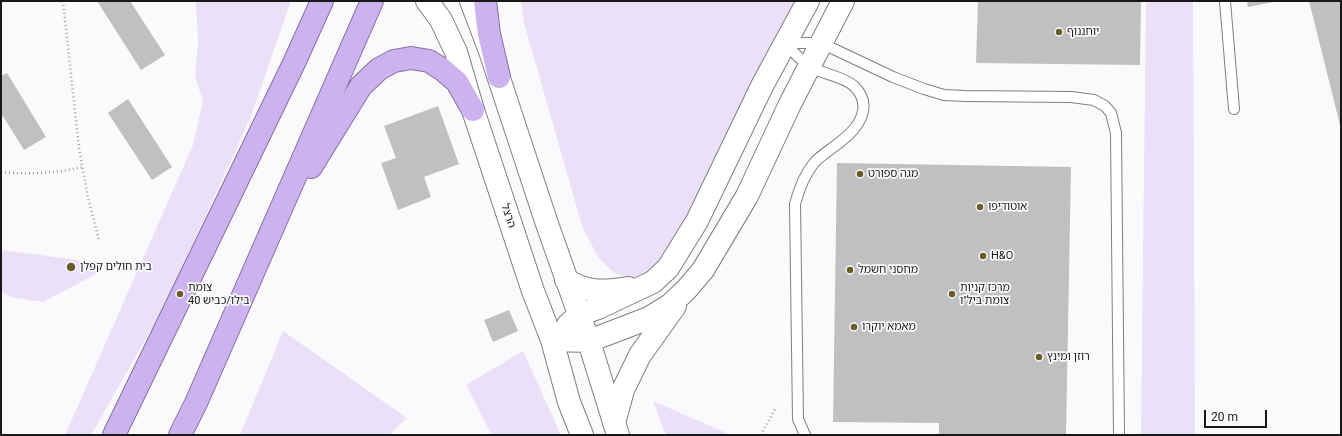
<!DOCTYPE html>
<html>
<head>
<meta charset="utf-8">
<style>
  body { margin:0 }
  #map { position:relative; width:1342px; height:436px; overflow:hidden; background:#faf9fc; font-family:Roboto,sans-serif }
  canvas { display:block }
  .frame { position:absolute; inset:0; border:2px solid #191819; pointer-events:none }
  .scale { position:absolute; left:1204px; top:410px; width:63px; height:18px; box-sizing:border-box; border:2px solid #191819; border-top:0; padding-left:5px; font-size:12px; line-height:14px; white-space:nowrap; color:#191819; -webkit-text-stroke:3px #faf9fc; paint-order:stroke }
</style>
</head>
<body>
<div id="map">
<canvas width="1342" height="436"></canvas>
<div class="frame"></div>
<div class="scale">20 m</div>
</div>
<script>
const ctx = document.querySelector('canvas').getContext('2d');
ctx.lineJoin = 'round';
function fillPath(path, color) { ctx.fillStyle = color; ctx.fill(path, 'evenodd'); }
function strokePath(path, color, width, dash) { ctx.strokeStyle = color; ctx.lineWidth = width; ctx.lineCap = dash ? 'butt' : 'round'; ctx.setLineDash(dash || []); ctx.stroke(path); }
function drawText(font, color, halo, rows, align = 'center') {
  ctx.font = font + ' Roboto,"Noto Sans Hebrew",sans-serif'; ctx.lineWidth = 3.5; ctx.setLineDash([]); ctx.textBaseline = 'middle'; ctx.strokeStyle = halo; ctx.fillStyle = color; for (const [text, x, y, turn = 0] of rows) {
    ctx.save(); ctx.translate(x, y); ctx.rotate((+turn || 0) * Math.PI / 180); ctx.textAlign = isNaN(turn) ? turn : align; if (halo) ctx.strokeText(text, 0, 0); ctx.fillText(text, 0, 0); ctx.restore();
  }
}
const green = new Path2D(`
  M 196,1 L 291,1 L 251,116 L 166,303 L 91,435 L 65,435 L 193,145 L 203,101 L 195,76 L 198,43 Z
  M 521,1 L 798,1 L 687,220 L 664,256 L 648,273 L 633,278 L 614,273 L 598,257 L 582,226 L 524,23 Z
  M 1146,1 L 1193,1 L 1195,435 L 1141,435 Z
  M 1,250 L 78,260 L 98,273 L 43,302 L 10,297 L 1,291 Z
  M 283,331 L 407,418 L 389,435 L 240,435 Z
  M 523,351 L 561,435 L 492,435 L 466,385 Z
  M 653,401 L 731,435 L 666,435 Z`);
const building = new Path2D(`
  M 97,1 L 130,1 L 165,55 L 141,70 Z
  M 978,1 L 1141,1 L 1140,65 L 976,63 Z
  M 1247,1 L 1273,1 L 1274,2 L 1248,7 Z
  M 1309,1 L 1341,1 L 1341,125 L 1340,125 Z
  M 7,73 L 46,137 L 24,150 L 1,113 L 1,76 Z
  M 128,99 L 172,167 L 152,180 L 108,113 Z
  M 438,106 L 459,164 L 424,177 L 431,197 L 398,210 L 381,163 L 396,158 L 384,126 Z
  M 837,163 L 1071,167 L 1066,435 L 939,435 L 939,423 L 833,422 Z
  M 509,310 L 518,331 L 493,342 L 484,320 Z`);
const path = new Path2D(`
  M 63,1 L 79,148 L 88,198 L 99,240
  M 1,172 C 28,175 56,173 83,167
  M 761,435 L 775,409`);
const service = new Path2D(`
  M 1225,1 L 1234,109
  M 785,43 L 821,43 L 893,77 L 924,89 L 944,95 L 966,96 L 1071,97 L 1094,100 L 1105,106 L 1111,113 L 1116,133 L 1119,435
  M 785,43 C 792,50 800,60 809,66 C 821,74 843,76 854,86 C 874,106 859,128 840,142 C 832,149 821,155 814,163 C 804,175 799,189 795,204 L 798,419 L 805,435`);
const tertiary = new Path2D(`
  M 427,1 L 441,20 L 456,52 L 473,110 L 533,291 L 552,340 L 569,402 L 582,435
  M 471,1 L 490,51 L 546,221 L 591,348 L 618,435
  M 566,280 C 588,293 604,292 628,288
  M 568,325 L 579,315 L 598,308 L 653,282 L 668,268 L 697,221 L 762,86 L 808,1
  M 552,340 L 589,341 L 649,318 L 670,305 L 686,290 L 703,270 L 747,196 L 790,104 L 843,1
  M 614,423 L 623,390 L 640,355 L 675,306`);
const trunk = new Path2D(`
  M 485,1 L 489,34 L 499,77
  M 311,167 L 361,86 L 379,69 L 394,61 L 411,58 L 429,61 L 443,70 L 457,82 L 473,110
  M 114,435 L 294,63 L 322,1
  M 180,435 L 196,403 L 372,1`);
const markers = [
  [1059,32,4,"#6a5c29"],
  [860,174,4,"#6a5c29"],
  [980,207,4,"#6a5c29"],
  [983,256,4,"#6a5c29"],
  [71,267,5,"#6a5c29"],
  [850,270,4,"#6a5c29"],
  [180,294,4,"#6a5c29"],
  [952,294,4,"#6a5c29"],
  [854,327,4,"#6a5c29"],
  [1039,357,4,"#6a5c29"]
];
const poiNames = [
  ["יוחננוף",1067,32],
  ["מגה ספורט",868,174],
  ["אוטודיפו",988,207],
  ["H&O",991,256],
  ["בית חולים קפלן",80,267],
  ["מחסני חשמל",858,270],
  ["צומת",188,288],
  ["בילו/כביש 40",188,301],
  ["מרכז קניות",960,288],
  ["צומת ביל\"ו",960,301],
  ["מאמא יוקרו",862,327],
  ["רוזן ומינץ",1047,357]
];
const streetNames = [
  ["הרצל",508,216,72]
];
fillPath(green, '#eae1f8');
fillPath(building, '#c0bfc2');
strokePath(service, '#7f7e81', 12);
strokePath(tertiary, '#7f7e81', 24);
strokePath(trunk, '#8570a1', 24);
strokePath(path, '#a3a2a5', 2.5, [1, 3]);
strokePath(service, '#fff', 10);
strokePath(tertiary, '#fff', 22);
strokePath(trunk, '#ccb2ee', 22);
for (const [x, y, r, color] of markers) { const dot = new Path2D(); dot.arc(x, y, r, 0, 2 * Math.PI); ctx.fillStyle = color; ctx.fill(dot); strokePath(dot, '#faf9fc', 1.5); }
drawText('11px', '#191819', '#faf9fc', poiNames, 'left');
drawText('11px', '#191819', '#faf9fc', streetNames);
</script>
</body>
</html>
